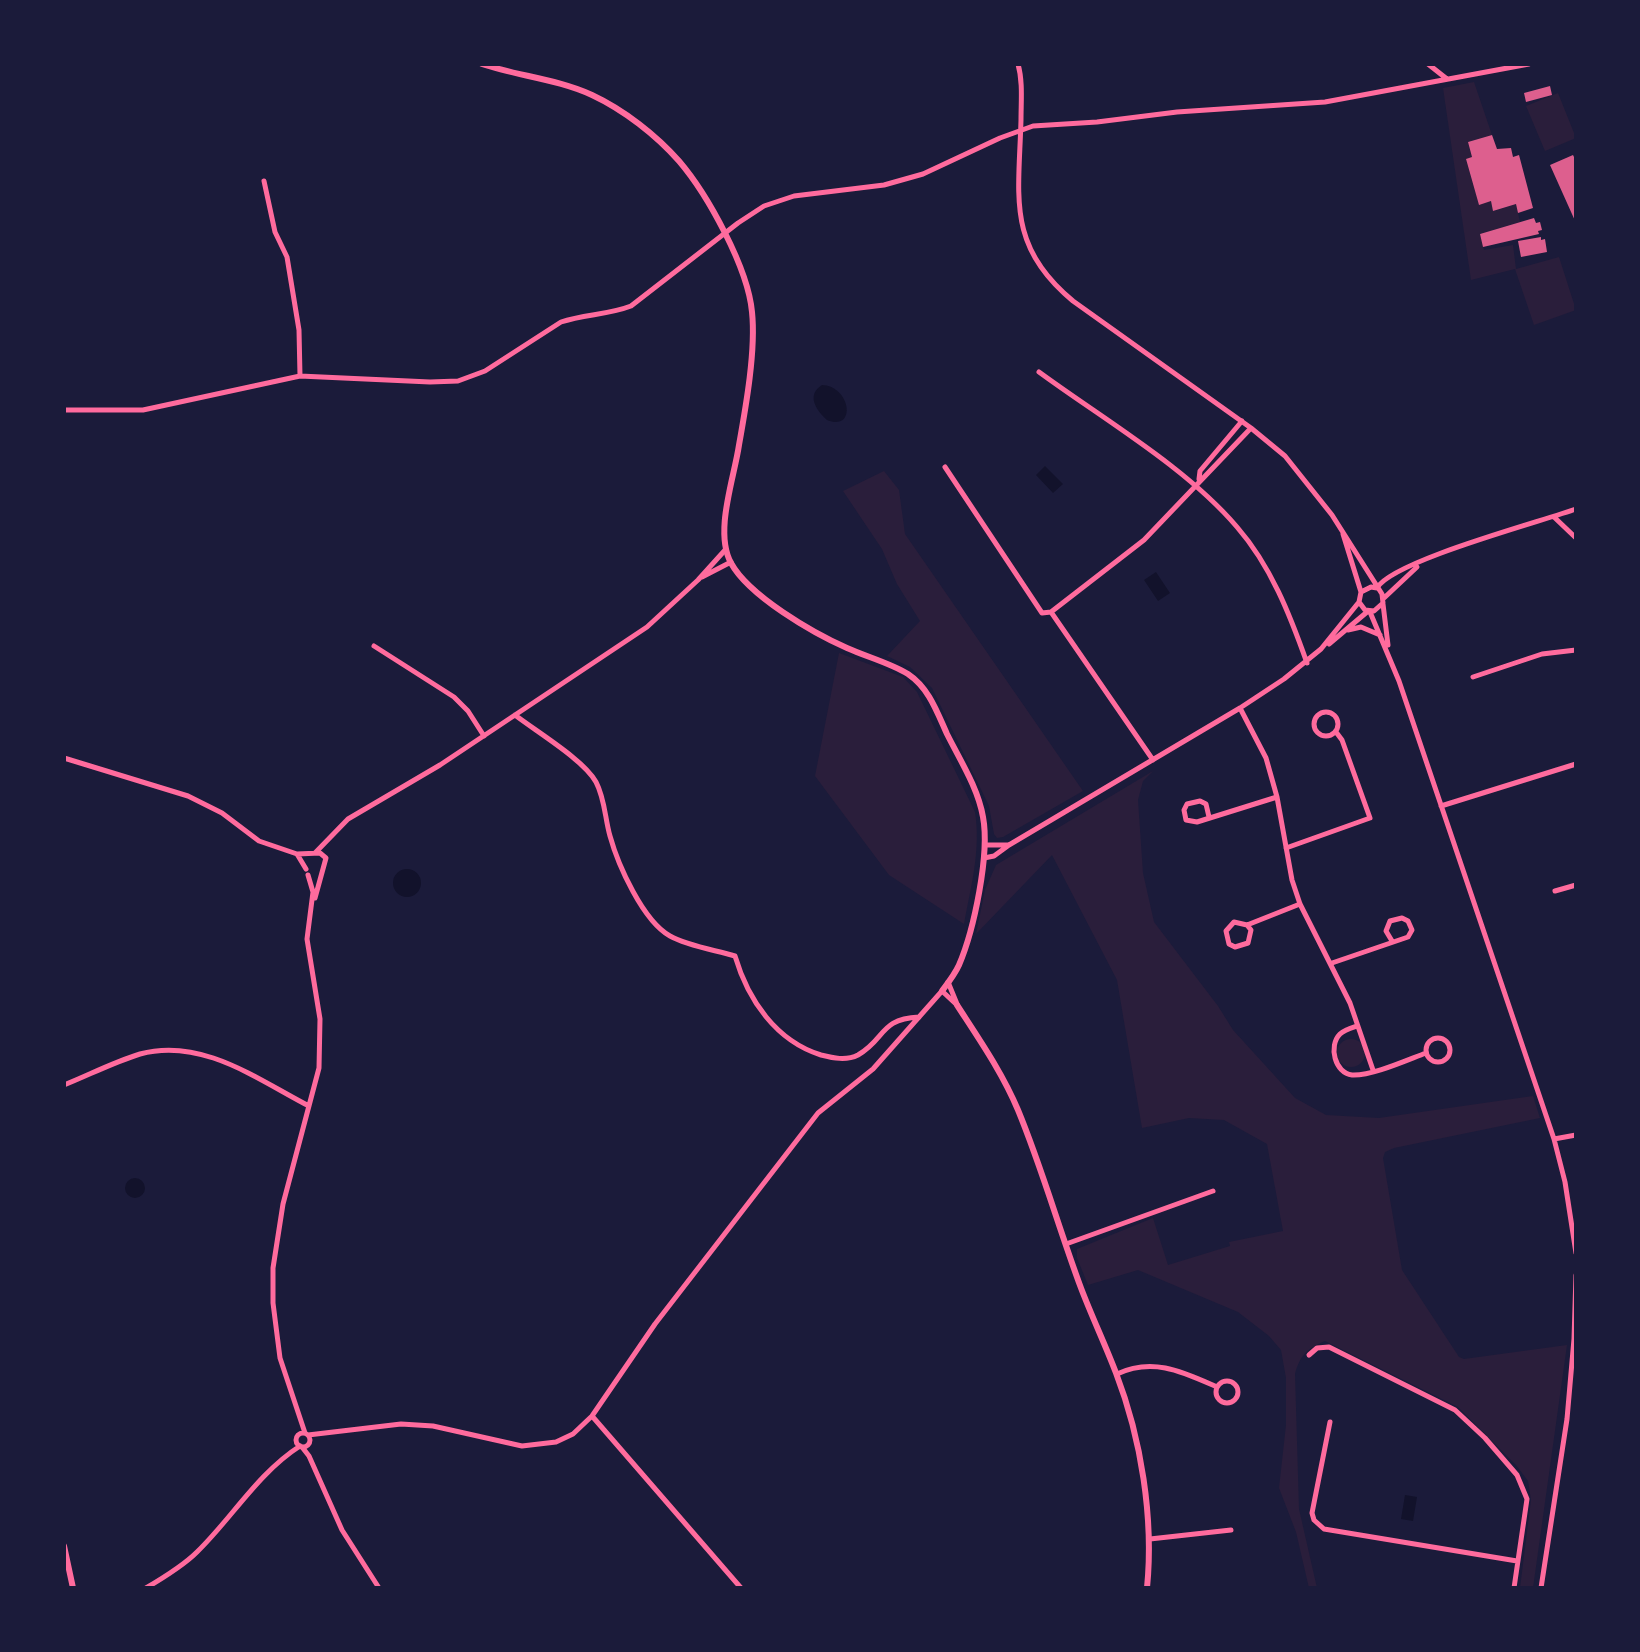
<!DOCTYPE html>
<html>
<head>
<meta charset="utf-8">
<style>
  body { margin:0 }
  #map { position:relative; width:1640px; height:1652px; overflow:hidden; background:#1b1b3a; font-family:Mulish,sans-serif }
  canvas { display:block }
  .frame { position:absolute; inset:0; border:66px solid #1b1b3a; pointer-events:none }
</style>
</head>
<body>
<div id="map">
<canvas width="1640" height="1652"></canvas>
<div class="frame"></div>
</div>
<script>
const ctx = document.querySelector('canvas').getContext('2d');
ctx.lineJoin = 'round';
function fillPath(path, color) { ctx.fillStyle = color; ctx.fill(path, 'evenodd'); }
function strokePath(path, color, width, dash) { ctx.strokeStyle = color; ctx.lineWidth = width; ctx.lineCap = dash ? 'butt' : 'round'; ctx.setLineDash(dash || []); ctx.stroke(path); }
const green = new Path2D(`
  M 1474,82 L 1492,135 L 1468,142 L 1472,157 L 1466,160 L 1479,204 L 1491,201 L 1494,211 L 1516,204 L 1520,222 L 1480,234 L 1484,250 L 1513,245 L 1516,269 L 1559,257 L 1576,310 L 1534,325 L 1515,269 L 1471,280 L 1443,88 Z
  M 1558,93 L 1576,138 L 1545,151 L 1526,106 Z
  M 884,471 L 899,490 L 905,534 L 1083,791 L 1003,837 L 997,838 L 994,834 L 989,806 L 932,688 L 910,667 L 887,656 L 920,621 L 897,584 L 882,549 L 843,491 Z
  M 839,653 L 903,677 L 917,692 L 975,812 C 981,850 971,886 964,924 L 889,875 L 815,776 Z
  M 1153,771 L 1143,781 L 1138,800 L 1143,873 L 1154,922 L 1218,1006 L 1233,1030 L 1295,1098 L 1326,1115 L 1379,1118 L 1533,1096 L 1540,1118 L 1394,1148 L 1385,1152 L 1383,1158 L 1402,1270 L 1459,1357 L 1464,1359 L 1567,1345 L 1533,1588 L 1520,1588 L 1531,1500 L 1528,1481 L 1516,1465 L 1458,1407 L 1325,1341 C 1308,1348 1300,1355 1295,1374 L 1299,1509 L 1317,1588 L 1309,1588 L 1296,1532 L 1279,1488 L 1286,1425 L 1286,1378 L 1281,1350 L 1269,1336 L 1238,1312 L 1138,1270 L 1088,1285 L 1077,1258 L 1077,1249 L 1153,1218 L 1168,1265 L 1230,1246 L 1229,1242 L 1283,1231 L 1267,1144 L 1224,1120 L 1189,1118 L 1142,1128 L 1117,980 L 1052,855 L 976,934 L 985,890 L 996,865 Z
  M1337 1053a14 14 0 1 1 28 0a14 14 0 1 1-28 0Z`);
const water = new Path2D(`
  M 822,385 C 851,386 857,432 827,420 C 816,410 806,395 822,385 Z
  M 1045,466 L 1063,484 L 1053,493 L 1036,475 Z
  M 1156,572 L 1170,593 L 1158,601 L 1144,580 Z
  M393 883a14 14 0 1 1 28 0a14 14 0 1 1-28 0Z
  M125 1188a10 10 0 1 1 20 0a10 10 0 1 1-20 0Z
  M 1405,1495 L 1417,1497 L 1413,1521 L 1401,1519 Z`);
const building = new Path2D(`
  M 1550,86 L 1552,95 L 1526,102 L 1524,93 Z
  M 1492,135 L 1497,149 L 1511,148 L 1513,157 L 1519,155 L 1533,208 L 1518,213 L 1516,204 L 1493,211 L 1491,201 L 1479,205 L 1466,159 L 1472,157 L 1468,142 Z
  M 1573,155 L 1576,161 L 1576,223 L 1550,165 Z
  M 1534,218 L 1536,223 L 1540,222 L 1542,230 L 1538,231 L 1539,234 L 1483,247 L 1480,234 Z
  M 1541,237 L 1541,240 L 1545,239 L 1547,252 L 1521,257 L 1518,241 Z`);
const minor = new Path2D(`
  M 1018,64 C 1023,82 1021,101 1021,120 C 1019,196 1006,246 1073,301 L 1251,428 L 1285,456 L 1332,515 L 1382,594 L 1383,603 L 1374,611 L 1365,610 L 1359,602 L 1361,592 L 1343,534
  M 1428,64 L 1447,79
  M 264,181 L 275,232 L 287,257 L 299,330 L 300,376
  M 1039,372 C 1103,419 1186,467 1237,527 C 1271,566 1290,615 1307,663
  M 64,410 L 143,410 L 300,376 L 430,382 L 458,381 L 485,371 L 561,322 C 584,314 608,315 631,306 L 738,223 L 764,206 L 794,196 L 884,185 L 923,174 L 1000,138 L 1033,126 L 1097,122 L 1177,112 L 1325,102 L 1529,64
  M 945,467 L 1042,613 L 1051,612 L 1153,760
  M 1199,479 L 1200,471 L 1242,421
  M 1554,517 L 1576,538
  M 702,577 L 731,562
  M 1377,588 C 1392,561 1540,522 1576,509
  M 1361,592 L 1371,587 L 1377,588
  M 1384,598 L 1417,567
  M 1383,604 L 1388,645
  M 1051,612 L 1144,540 L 1251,428
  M 1370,612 L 1399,681 L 1554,1139 L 1565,1182 L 1576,1253
  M 1348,630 L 1361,627 L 1380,635
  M 1329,644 L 1367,612
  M 374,646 L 454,697 L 468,711 L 484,736
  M 1473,677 L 1542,654 L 1576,650
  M 1240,708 L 1266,758 L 1277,797 L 1292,880 L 1300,904 L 1350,1003 L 1373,1070
  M1314 724a12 12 0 1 1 24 0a12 12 0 1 1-24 0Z
  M 515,715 C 537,732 584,760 596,782 C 605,799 605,819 610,836 C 618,865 643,921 670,936 C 688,946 715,950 735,956 C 748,1000 776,1041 821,1055 C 833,1058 846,1061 858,1055 C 886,1039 879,1019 919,1017
  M 64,758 L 188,796 L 222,813 L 259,841 L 297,854
  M 1441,806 L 1576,764
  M 1209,817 L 1206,804 L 1200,801 L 1187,804 L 1184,810 L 1186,820 L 1197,822 L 1277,797
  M 986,845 L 1008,845
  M 1286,848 L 1370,818 L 1342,740 L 1336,732
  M 315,853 L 348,819 L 440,765 L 647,627 L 698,580 L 726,549
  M 984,858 L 994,856 L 1009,845 L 1240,708 L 1284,679 L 1321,649 L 1359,602
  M 306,869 L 297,854 L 320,853 L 326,858 L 315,898
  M 1555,891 L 1576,885
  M 1247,925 L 1251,930 L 1248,943 L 1235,947 L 1229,944 L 1226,931 L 1234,922 L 1247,925 L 1300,904
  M 1332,963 L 1408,937 L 1412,930 L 1408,921 L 1402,918 L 1390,921 L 1386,931 L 1392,941
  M 948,982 L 957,1004
  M 1357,1026 C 1351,1028 1344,1030 1340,1034 C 1328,1046 1335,1073 1352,1075 C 1372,1076 1407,1060 1426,1053
  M1426 1050a12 12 0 1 1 24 0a12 12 0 1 1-24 0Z
  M 64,1085 C 89,1075 114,1062 140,1054 C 201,1037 257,1079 309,1106
  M 1554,1139 L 1576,1135
  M 1066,1244 L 1213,1191
  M 1309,1355 L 1317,1348 L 1329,1347 L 1455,1410 L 1485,1438 L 1517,1475 L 1527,1499 L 1514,1588
  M 1117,1374 C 1153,1357 1183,1372 1217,1387
  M1216 1392a11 11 0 1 1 22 0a11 11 0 1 1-22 0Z
  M 592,1416 L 741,1588
  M 1330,1422 L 1312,1513 L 1314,1520 L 1324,1529 L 1517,1561
  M296 1440a7 7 0 1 1 14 0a7 7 0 1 1-14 0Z
  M 305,1433 L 280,1358 L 273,1303 L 273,1268 L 283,1204 L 319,1068 L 320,1019 L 307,939 L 313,892 L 308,875
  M 308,1435 L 401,1424 L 433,1426 L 522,1446 L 556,1442 L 573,1434 L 592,1416 L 655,1324 L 818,1113 L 873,1069 L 942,991 L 957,1005
  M 302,1447 L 309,1456 L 342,1530 L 379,1588
  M 1150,1539 L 1231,1530
  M 146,1588 C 163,1578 183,1566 197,1552 C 232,1518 258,1473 300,1446
  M 1541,1588 L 1567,1419 L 1574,1339 L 1576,1275`);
const tertiary = new Path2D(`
  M 482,64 C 518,76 557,79 592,95 C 624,110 656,135 679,161 C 708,195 748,268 752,312 C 756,350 746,406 739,445 C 734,479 714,532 731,563 C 749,596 813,633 847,648 C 867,657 890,663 908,674 C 929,688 937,712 947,734 C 960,760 978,788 983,817 C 990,854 974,930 959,965 C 955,974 948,983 942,991
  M 957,1005 C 979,1039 1002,1072 1018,1110 C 1042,1168 1059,1229 1081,1288 C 1092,1317 1105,1344 1116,1373 C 1141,1438 1154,1518 1147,1588
  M 64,1546 L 73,1588`);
fillPath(green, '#2a1e3b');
fillPath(water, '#12122b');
fillPath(building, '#dd5f8e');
strokePath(minor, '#ff6b9d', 5);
strokePath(tertiary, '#ff6b9d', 6);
</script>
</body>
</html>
